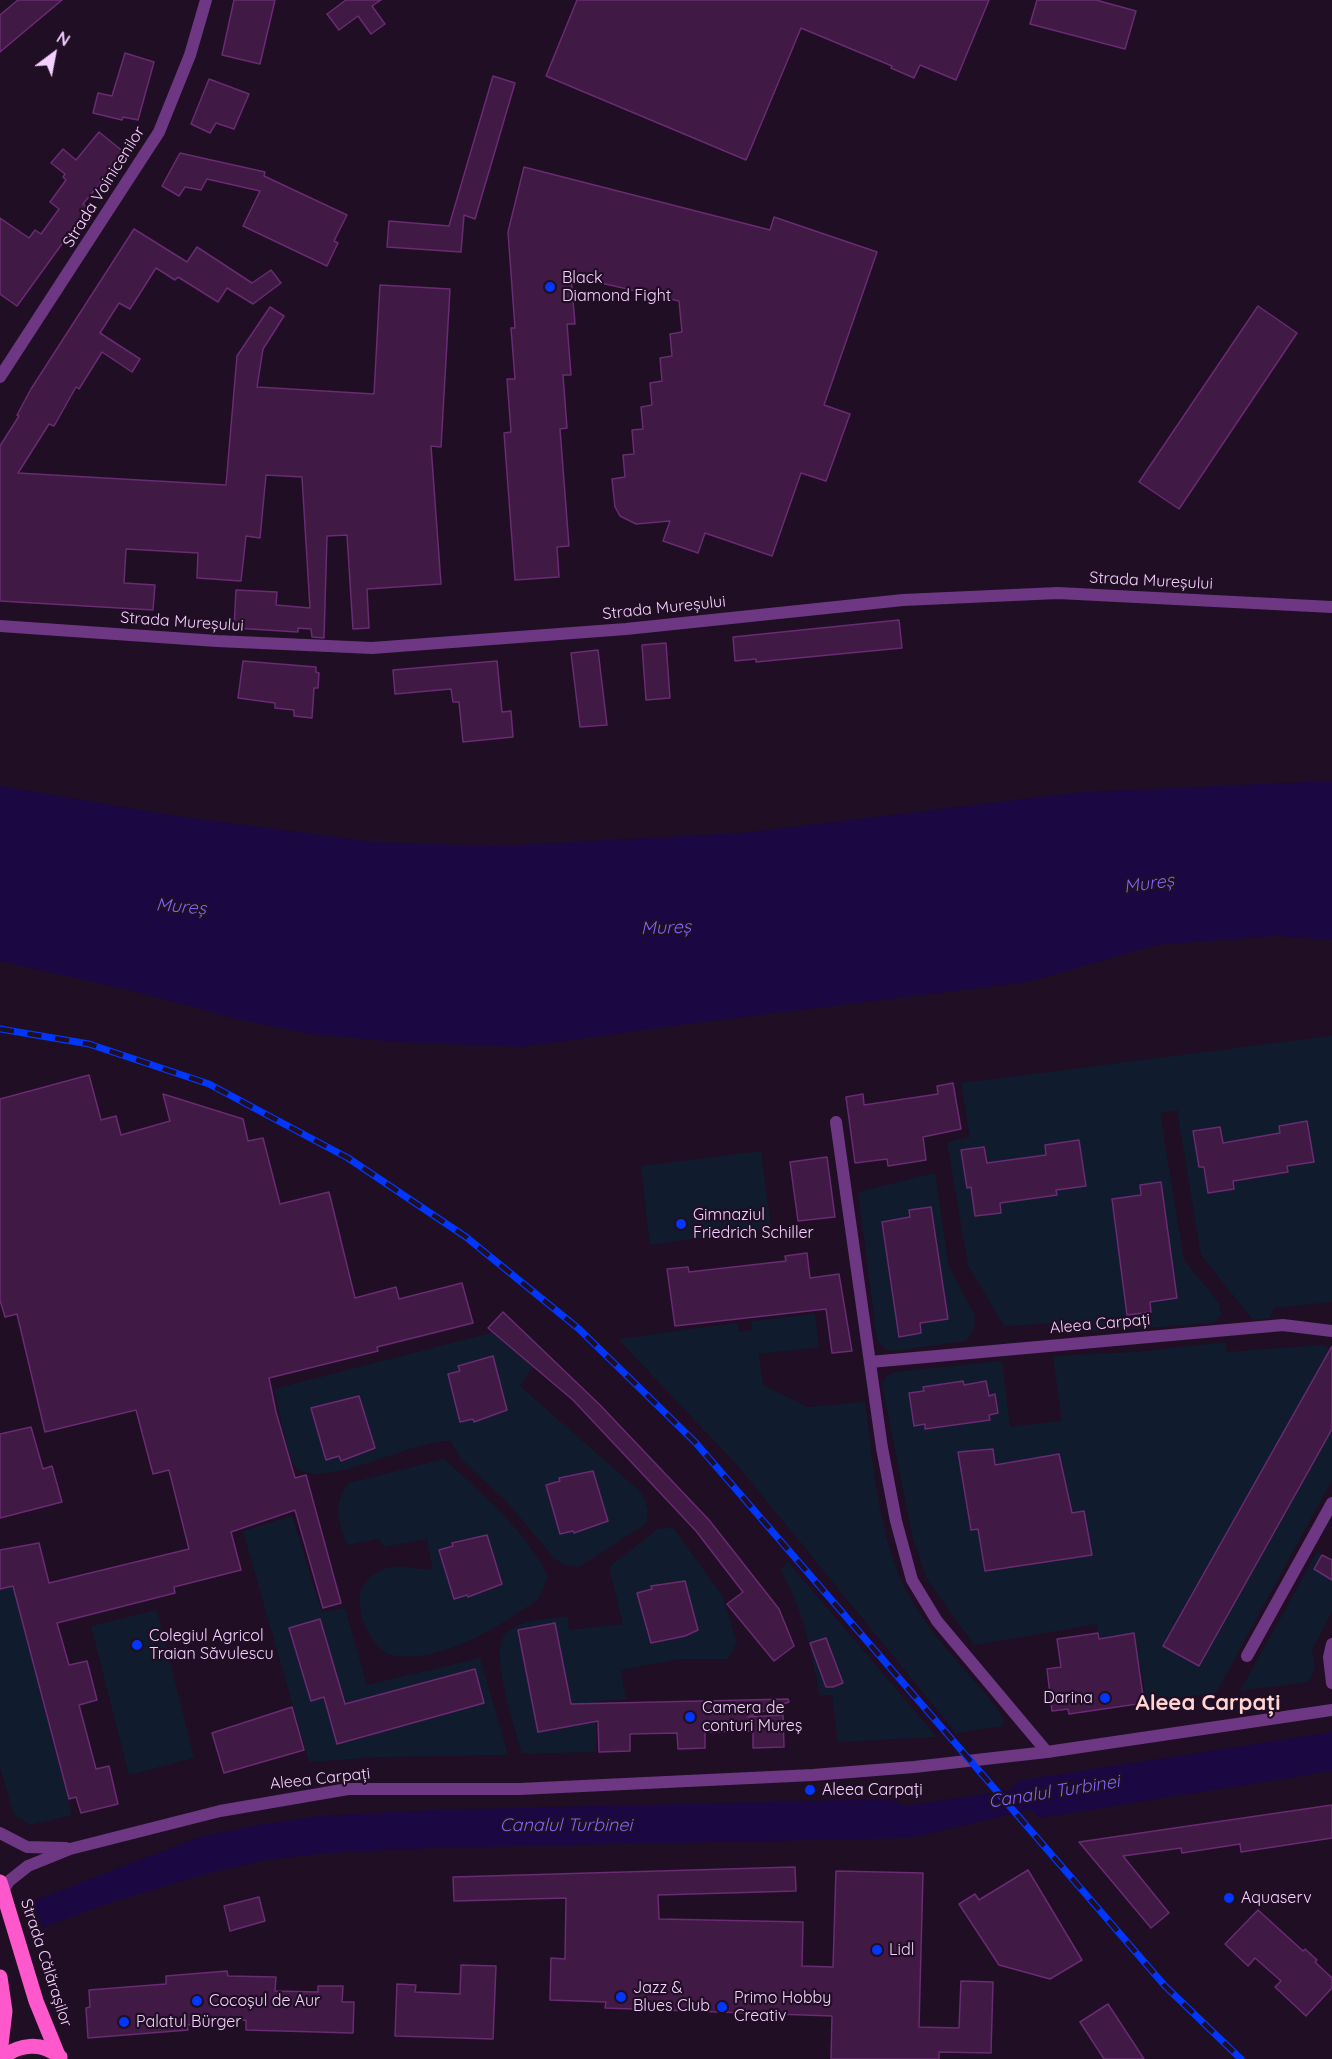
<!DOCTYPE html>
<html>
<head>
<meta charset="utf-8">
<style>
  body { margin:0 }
  #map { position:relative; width:1332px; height:2059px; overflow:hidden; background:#200e24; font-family:Quicksand,sans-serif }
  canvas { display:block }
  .north { position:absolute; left:24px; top:24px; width:60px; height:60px; -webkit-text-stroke:4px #200e24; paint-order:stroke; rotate:32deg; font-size:16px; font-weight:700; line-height:24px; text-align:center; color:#f5d0ff }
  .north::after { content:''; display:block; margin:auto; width:21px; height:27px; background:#f5d0ff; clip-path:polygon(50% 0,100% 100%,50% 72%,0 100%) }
</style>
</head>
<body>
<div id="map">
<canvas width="1332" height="2059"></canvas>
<div class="north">N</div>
</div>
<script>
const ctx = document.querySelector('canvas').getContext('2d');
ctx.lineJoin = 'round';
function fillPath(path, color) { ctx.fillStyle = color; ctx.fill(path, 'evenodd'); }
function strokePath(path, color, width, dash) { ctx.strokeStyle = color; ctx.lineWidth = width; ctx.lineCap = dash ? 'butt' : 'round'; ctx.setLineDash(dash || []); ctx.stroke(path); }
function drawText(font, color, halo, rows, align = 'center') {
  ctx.font = font + ' Quicksand,sans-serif'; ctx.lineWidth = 4.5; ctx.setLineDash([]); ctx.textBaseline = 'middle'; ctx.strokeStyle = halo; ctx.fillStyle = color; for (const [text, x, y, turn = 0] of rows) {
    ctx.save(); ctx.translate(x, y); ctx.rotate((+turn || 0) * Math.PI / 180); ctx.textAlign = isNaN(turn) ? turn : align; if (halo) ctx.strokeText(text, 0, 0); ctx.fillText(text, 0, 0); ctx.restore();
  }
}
const green = new Path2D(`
  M 1332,1036 L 1332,1302 L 1274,1308 L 1270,1318 L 1253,1320 L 1201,1255 L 1177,1110 L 1160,1113 L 1184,1260 L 1219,1303 L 1221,1315 L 1213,1323 L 1065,1334 L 1057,1323 L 1004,1326 L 968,1265 L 947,1142 L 970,1137 L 961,1083 Z
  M 761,1151 L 771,1228 L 650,1245 L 641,1166 Z
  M 935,1173 L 949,1267 L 975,1315 L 974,1329 L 966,1341 L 894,1351 L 884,1349 L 877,1340 L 858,1192 Z
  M 815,1314 L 819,1347 L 759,1354 L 763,1385 L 808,1407 L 865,1402 C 873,1460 878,1531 903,1584 C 925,1630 966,1669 997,1708 L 1004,1720 L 1002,1726 L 956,1733 L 738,1466 L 618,1339 L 737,1323 L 739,1332 L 752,1330 L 751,1321 Z
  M 494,1332 L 533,1367 L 520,1386 L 643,1494 L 648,1511 L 647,1523 L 579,1567 L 565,1565 L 554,1558 L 508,1503 L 460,1458 L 451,1441 C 413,1438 318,1495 294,1465 C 287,1456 278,1404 274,1389 Z
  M 1225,1342 L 1227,1352 L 1321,1345 L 1332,1348 L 1332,1480 L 1216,1693 L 1146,1702 L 1141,1666 L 1099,1639 L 1097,1624 L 974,1645 L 927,1579 L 913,1539 L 882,1385 L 886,1376 L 895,1372 L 1002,1361 L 1010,1427 L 1062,1421 L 1053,1356 L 1136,1352 Z
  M 444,1459 C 477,1489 532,1536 548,1578 C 545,1584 542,1593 538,1599 C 533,1604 525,1608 519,1612 C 487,1634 433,1664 392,1655 C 373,1651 356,1613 360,1595 C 362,1581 378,1569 392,1567 C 406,1564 419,1571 433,1569 L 427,1539 L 384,1547 L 379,1539 L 347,1545 C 339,1522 331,1503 349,1483 Z
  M 292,1516 L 322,1612 L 345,1608 L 367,1685 L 480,1658 L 508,1755 L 379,1757 L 309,1762 L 243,1531 Z
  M 668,1528 L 674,1529 L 722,1595 L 737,1642 L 728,1659 L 680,1659 L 621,1670 L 626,1700 L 596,1701 L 596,1752 L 522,1754 C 516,1731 488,1650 506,1633 C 522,1619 548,1619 568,1616 L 569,1630 L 623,1624 L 609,1567 L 658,1529 Z
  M 1317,1552 L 1322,1555 L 1314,1569 L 1332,1580 L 1332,1612 L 1312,1650 L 1315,1669 L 1308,1682 L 1240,1691 Z
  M 788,1562 L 937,1737 L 838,1742 L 832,1695 L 820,1696 C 810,1648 805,1613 780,1569 Z
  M 13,1586 L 72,1815 L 30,1825 L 14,1815 L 0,1767 L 0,1589 Z
  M 157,1610 L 194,1758 L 129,1775 L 91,1626 Z`);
const water = new Path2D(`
  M 1332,781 L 1332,940 L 1275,936 L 1156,945 L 1028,982 L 688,1024 L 522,1047 L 397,1042 L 310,1034 L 237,1019 L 133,991 L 0,961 L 0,786 L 177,816 L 374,842 L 495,846 L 742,833 L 1082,792 Z
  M 1332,1732 L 1332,1771 L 1040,1818 L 1029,1810 L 911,1838 L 433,1848 L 327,1853 L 272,1859 L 209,1873 L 109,1903 L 52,1924 L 0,1948 L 0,1914 L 199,1837 L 264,1824 L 320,1816 L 431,1810 L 891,1799 L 904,1806 L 1012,1790 L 1017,1781 Z`);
const pier = new Path2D(`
  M 32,1899 L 44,1931 L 0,1951 L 0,1911 Z`);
const building = new Path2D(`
  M 18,0 L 62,0 L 0,52 L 0,15 Z
  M 234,0 L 275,0 L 260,64 L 222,55 Z
  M 346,0 L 381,0 L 372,6 L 385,24 L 371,34 L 358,16 L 339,30 L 327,14 Z
  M 577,0 L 989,0 L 956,80 L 920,65 L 914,78 L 891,68 L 892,66 L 801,28 L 746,160 L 546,76 Z
  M 1037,0 L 1096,0 L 1136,11 L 1125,49 L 1030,24 Z
  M 125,53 L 154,62 L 138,120 L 123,117 L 122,120 L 93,113 L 98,93 L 112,96 Z
  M 493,76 L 515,83 L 475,219 L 464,215 L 461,252 L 387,247 L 389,221 L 449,226 Z
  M 209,79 L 249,94 L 234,129 L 216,123 L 210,133 L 191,124 Z
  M 99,132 L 125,153 L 83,204 L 88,208 L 17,306 L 0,294 L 0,218 L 29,238 L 35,230 L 41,234 L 59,209 L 50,202 L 66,180 L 63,177 L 65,174 L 51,163 L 63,149 L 76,160 Z
  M 180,153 L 265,172 L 264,176 L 347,215 L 334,241 L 338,243 L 327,266 L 243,226 L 260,191 L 207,179 L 201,190 L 185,187 L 179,196 L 162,186 Z
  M 524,167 L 770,230 L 774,217 L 877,252 L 824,405 L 850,414 L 826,481 L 801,473 L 772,556 L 705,533 L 698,553 L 663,541 L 670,521 L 636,524 L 620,516 L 615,507 L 612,479 L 625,477 L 623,455 L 634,454 L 632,430 L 643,429 L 641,407 L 652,405 L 650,383 L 662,381 L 660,358 L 672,356 L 670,334 L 682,332 L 679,301 L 571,276 L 575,324 L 567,324 L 571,375 L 563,375 L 567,428 L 560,429 L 569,546 L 557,547 L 559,577 L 515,580 L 504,433 L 511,432 L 507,379 L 515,379 L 511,328 L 515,328 L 508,232 Z
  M 134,229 L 187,262 L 197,247 L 252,283 L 271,270 L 281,283 L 253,304 L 227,288 L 218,302 L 178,277 L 175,280 L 156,268 L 130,309 L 119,303 L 100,333 L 140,359 L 132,372 L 102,352 L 79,389 L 76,387 L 54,426 L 49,424 L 18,473 L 226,485 L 237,356 L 270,307 L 284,316 L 263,349 L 257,387 L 374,394 L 380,285 L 450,289 L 441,447 L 431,446 L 441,584 L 367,589 L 369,628 L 353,629 L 347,535 L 327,536 L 324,638 L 312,637 L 311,629 L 298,628 L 298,632 L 234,628 L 236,590 L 277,592 L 276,605 L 310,608 L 302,477 L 266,475 L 260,538 L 246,536 L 241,581 L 197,578 L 198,553 L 126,549 L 124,583 L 155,585 L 153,610 L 0,601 L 0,446 L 19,416 L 17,415 L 31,389 Z
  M 1258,306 L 1297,333 L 1179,509 L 1139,482 Z
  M 899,620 L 902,648 L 756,662 L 756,659 L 735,661 L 733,637 Z
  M 666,643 L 670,698 L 646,700 L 642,645 Z
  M 598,650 L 607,725 L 580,727 L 571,653 Z
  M 243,661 L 316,667 L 316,672 L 319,673 L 318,688 L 314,688 L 312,718 L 294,716 L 294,710 L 275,708 L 275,703 L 238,698 Z
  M 497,661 L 502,712 L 511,711 L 513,737 L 463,742 L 459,702 L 453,702 L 451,689 L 395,694 L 393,670 Z
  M 89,1075 L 101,1120 L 116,1116 L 121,1135 L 170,1121 L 163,1094 L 243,1119 L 248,1141 L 263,1138 L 280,1204 L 329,1192 L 355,1298 L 396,1287 L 399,1299 L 462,1283 L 473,1323 L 377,1347 L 378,1351 L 269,1378 L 276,1412 L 295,1478 L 306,1475 L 341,1603 L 323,1608 L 295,1510 L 231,1532 L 241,1570 L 174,1587 L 175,1593 L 57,1623 L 69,1665 L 87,1661 L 97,1700 L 79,1705 L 96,1769 L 109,1766 L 118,1804 L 81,1813 L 76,1797 L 69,1799 L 13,1586 L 0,1589 L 0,1550 L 39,1543 L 49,1583 L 189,1549 L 169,1470 L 153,1474 L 136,1410 L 45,1432 L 17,1314 L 5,1317 L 0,1300 L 0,1099 Z
  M 953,1083 L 961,1129 L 923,1137 L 926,1160 L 888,1166 L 887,1159 L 855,1163 L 846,1097 L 863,1094 L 864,1105 L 938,1094 L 937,1086 Z
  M 1307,1121 L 1314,1162 L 1287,1166 L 1288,1172 L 1233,1181 L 1234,1189 L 1208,1193 L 1204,1167 L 1199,1167 L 1193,1131 L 1220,1127 L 1223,1143 L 1280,1133 L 1279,1126 Z
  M 1079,1140 L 1086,1186 L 1056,1190 L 1057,1195 L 1000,1203 L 1001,1213 L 975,1216 L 971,1187 L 967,1188 L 961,1150 L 984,1147 L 987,1163 L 1046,1155 L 1045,1145 Z
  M 827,1157 L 835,1217 L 798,1221 L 790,1162 Z
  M 1161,1182 L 1177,1298 L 1150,1302 L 1151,1312 L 1127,1315 L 1112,1199 L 1141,1195 L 1140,1185 Z
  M 931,1207 L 948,1319 L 920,1323 L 921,1333 L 899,1337 L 882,1222 L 910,1217 L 909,1210 Z
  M 807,1253 L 810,1278 L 839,1274 L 852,1351 L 832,1353 L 826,1309 L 675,1326 L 667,1269 L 688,1267 L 689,1272 L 786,1261 L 785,1256 Z
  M 503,1312 L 600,1405 L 709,1520 L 779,1609 L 794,1646 L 774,1661 L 727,1604 L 743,1592 L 696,1531 L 573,1400 L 488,1328 Z
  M 1332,1346 L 1332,1429 L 1199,1666 L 1163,1646 Z
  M 493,1356 L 507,1410 L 474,1422 L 473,1419 L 460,1422 L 448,1374 L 460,1371 L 458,1366 Z
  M 963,1381 L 964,1385 L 986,1381 L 989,1396 L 995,1394 L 998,1413 L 989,1415 L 990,1420 L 925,1429 L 925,1424 L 914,1426 L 909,1393 L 924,1391 L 923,1387 Z
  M 359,1396 L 375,1448 L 341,1461 L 339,1456 L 326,1460 L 311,1408 Z
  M 31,1427 L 43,1469 L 52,1466 L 62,1502 L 0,1518 L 0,1434 Z
  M 993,1449 L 995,1465 L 1059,1454 L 1072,1513 L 1084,1511 L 1092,1555 L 985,1571 L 978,1529 L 971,1530 L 958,1452 Z
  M 593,1471 L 608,1521 L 574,1533 L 573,1531 L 560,1534 L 546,1485 L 560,1481 L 559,1478 Z
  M 487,1535 L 502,1584 L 468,1597 L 467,1595 L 454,1599 L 439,1550 L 453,1546 L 452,1543 Z
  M 1322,1555 L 1332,1560 L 1332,1580 L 1314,1569 Z
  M 685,1581 L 698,1630 L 685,1636 L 651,1643 L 637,1593 L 652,1589 L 651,1586 Z
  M 320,1619 L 345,1704 L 475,1669 L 484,1703 L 337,1744 L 324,1697 L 311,1701 L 289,1628 Z
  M 555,1623 L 571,1704 L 788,1699 L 789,1702 L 748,1717 L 783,1715 L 784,1747 L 753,1748 L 753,1731 L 705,1732 L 705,1748 L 678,1749 L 677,1733 L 630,1734 L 630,1751 L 599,1752 L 598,1721 L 538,1732 L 518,1630 Z
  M 1098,1633 L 1099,1639 L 1134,1633 L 1144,1703 L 1069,1714 L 1068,1709 L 1052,1711 L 1047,1669 L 1061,1667 L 1057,1639 Z
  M 826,1638 L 843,1683 L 833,1687 L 826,1687 L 810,1643 Z
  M 292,1707 L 304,1750 L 224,1773 L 212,1733 Z
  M 1332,1805 L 1332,1838 L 1241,1852 L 1240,1844 L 1182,1853 L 1181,1848 L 1123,1856 L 1169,1913 L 1151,1928 L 1079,1842 Z
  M 795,1867 L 796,1891 L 658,1895 L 659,1919 L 803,1922 L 802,1966 L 833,1967 L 836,1871 L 923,1873 L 919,2027 L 959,2028 L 961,1981 L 993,1982 L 991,2053 L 939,2052 L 939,2059 L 831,2059 L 832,2016 L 605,2008 L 606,2002 L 550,2000 L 551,1958 L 565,1959 L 566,1898 L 454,1901 L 453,1877 Z
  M 1028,1870 L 1082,1960 L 1050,1979 L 999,1965 L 959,1904 L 975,1894 L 979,1900 Z
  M 259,1897 L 265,1921 L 230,1931 L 224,1906 Z
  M 1258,1910 L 1303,1951 L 1305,1949 L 1317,1960 L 1315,1962 L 1332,1978 L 1332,1988 L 1306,2016 L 1275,1987 L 1281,1981 L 1255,1958 L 1248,1966 L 1225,1944 Z
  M 461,1965 L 496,1966 L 493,2039 L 395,2036 L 397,1984 L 416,1985 L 415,1992 L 460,1994 Z
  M 227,1971 L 228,1976 L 276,1977 L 275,1991 L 318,1992 L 318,1986 L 343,1986 L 342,2002 L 354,2002 L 353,2033 L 246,2030 L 246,2020 L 187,2025 L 188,2030 L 88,2038 L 86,2008 L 90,2007 L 89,1990 L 166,1984 L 166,1976 Z
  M 1108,2004 L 1144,2059 L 1104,2059 L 1080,2022 Z`);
const minor = new Path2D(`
  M 0,377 L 159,132 L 190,55 L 206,0
  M 0,626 L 217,641 L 372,648 L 626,629 L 903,600 L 1058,593 L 1332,607
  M 836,1122 L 882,1448 L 896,1521 L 912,1580 L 937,1621 L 1047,1752
  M 870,1362 L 1283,1325 L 1332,1331
  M 1332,1644 L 1329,1657 L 1332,1683
  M 1247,1656 L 1332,1503`);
const tertiary = new Path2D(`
  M 0,1833 L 27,1847 L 66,1848
  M 3,1891 L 9,1881 L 28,1866 L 70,1849 L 220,1811 L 348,1789 L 520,1789 L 813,1775 L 914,1767 L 1047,1752 L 1332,1710`);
const primary = new Path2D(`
  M 0,1882 L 36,2001 L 58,2055
  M 0,1977 L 5,2011 L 0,2053
  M 0,2059 C 19,2044 41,2041 60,2057`);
const rail = new Path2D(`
  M 0,1029 L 89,1044 L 209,1084 L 348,1158 L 466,1237 L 579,1329 L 695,1442 L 1165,1986 L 1241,2059`);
const markers = [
  [550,287,6,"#0037fb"],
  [681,1224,6,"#0037fb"],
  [137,1645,6,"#0037fb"],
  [1105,1698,6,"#0037fb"],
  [690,1717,6,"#0037fb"],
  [810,1790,6,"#0037fb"],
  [1229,1898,6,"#0037fb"],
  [877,1950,6,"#0037fb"],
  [621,1997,6,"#0037fb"],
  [197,2001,6,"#0037fb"],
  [722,2007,6,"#0037fb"],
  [124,2022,6,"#0037fb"]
];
const streetNames = [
  ["Strada Voinicenilor",104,187,-58],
  ["Strada Mureșului",1151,581,3],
  ["Strada Mureșului",664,608,-6],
  ["Strada Mureșului",182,622,4],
  ["Aleea Carpați",1100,1324,-5],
  ["Aleea Carpați",320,1779,-6],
  ["Strada Călărașilor",46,1963,72]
];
const poiNames = [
  ["Black",562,278],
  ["Diamond Fight",562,296],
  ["Gimnaziul",693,1215],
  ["Friedrich Schiller",693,1233],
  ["Colegiul Agricol",149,1636],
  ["Traian Săvulescu",149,1654],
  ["Darina",1093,1698,"right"],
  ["Camera de",702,1708],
  ["conturi Mureș",702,1726],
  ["Aleea Carpați",822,1790],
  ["Aquaserv",1241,1898],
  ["Lidl",889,1950],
  ["Jazz &",633,1988],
  ["Blues Club",633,2006],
  ["Primo Hobby",734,1998],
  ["Creativ",734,2016],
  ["Cocoșul de Aur",209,2001],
  ["Palatul Bürger",136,2022]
];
const waterNames = [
  ["Mureș",1149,884,-8],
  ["Mureș",181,907,5],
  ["Mureș",666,928,-2],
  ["Canalul Turbinei",1054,1792,-9],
  ["Canalul Turbinei",566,1826]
];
const districtNames = [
  ["Aleea Carpați",1208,1703]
];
fillPath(green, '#101b2e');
fillPath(water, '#1b0842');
fillPath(pier, '#200e24');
fillPath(building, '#401945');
strokePath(building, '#692b72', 1.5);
strokePath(minor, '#6e3784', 12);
strokePath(tertiary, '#6e3784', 12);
strokePath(primary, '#ff57cc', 15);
strokePath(rail, '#0037fb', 7);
strokePath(rail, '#200e24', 4.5, [14]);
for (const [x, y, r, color] of markers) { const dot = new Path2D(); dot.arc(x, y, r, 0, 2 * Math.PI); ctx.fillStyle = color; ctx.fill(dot); strokePath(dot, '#200e24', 2); }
drawText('16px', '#f5d0ff', '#200e24', streetNames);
drawText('16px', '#f5d0ff', '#200e24', poiNames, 'left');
drawText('italic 18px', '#7c66ff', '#200e24', waterNames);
drawText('bold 22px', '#ffd4d2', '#200e24', districtNames);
</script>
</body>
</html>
